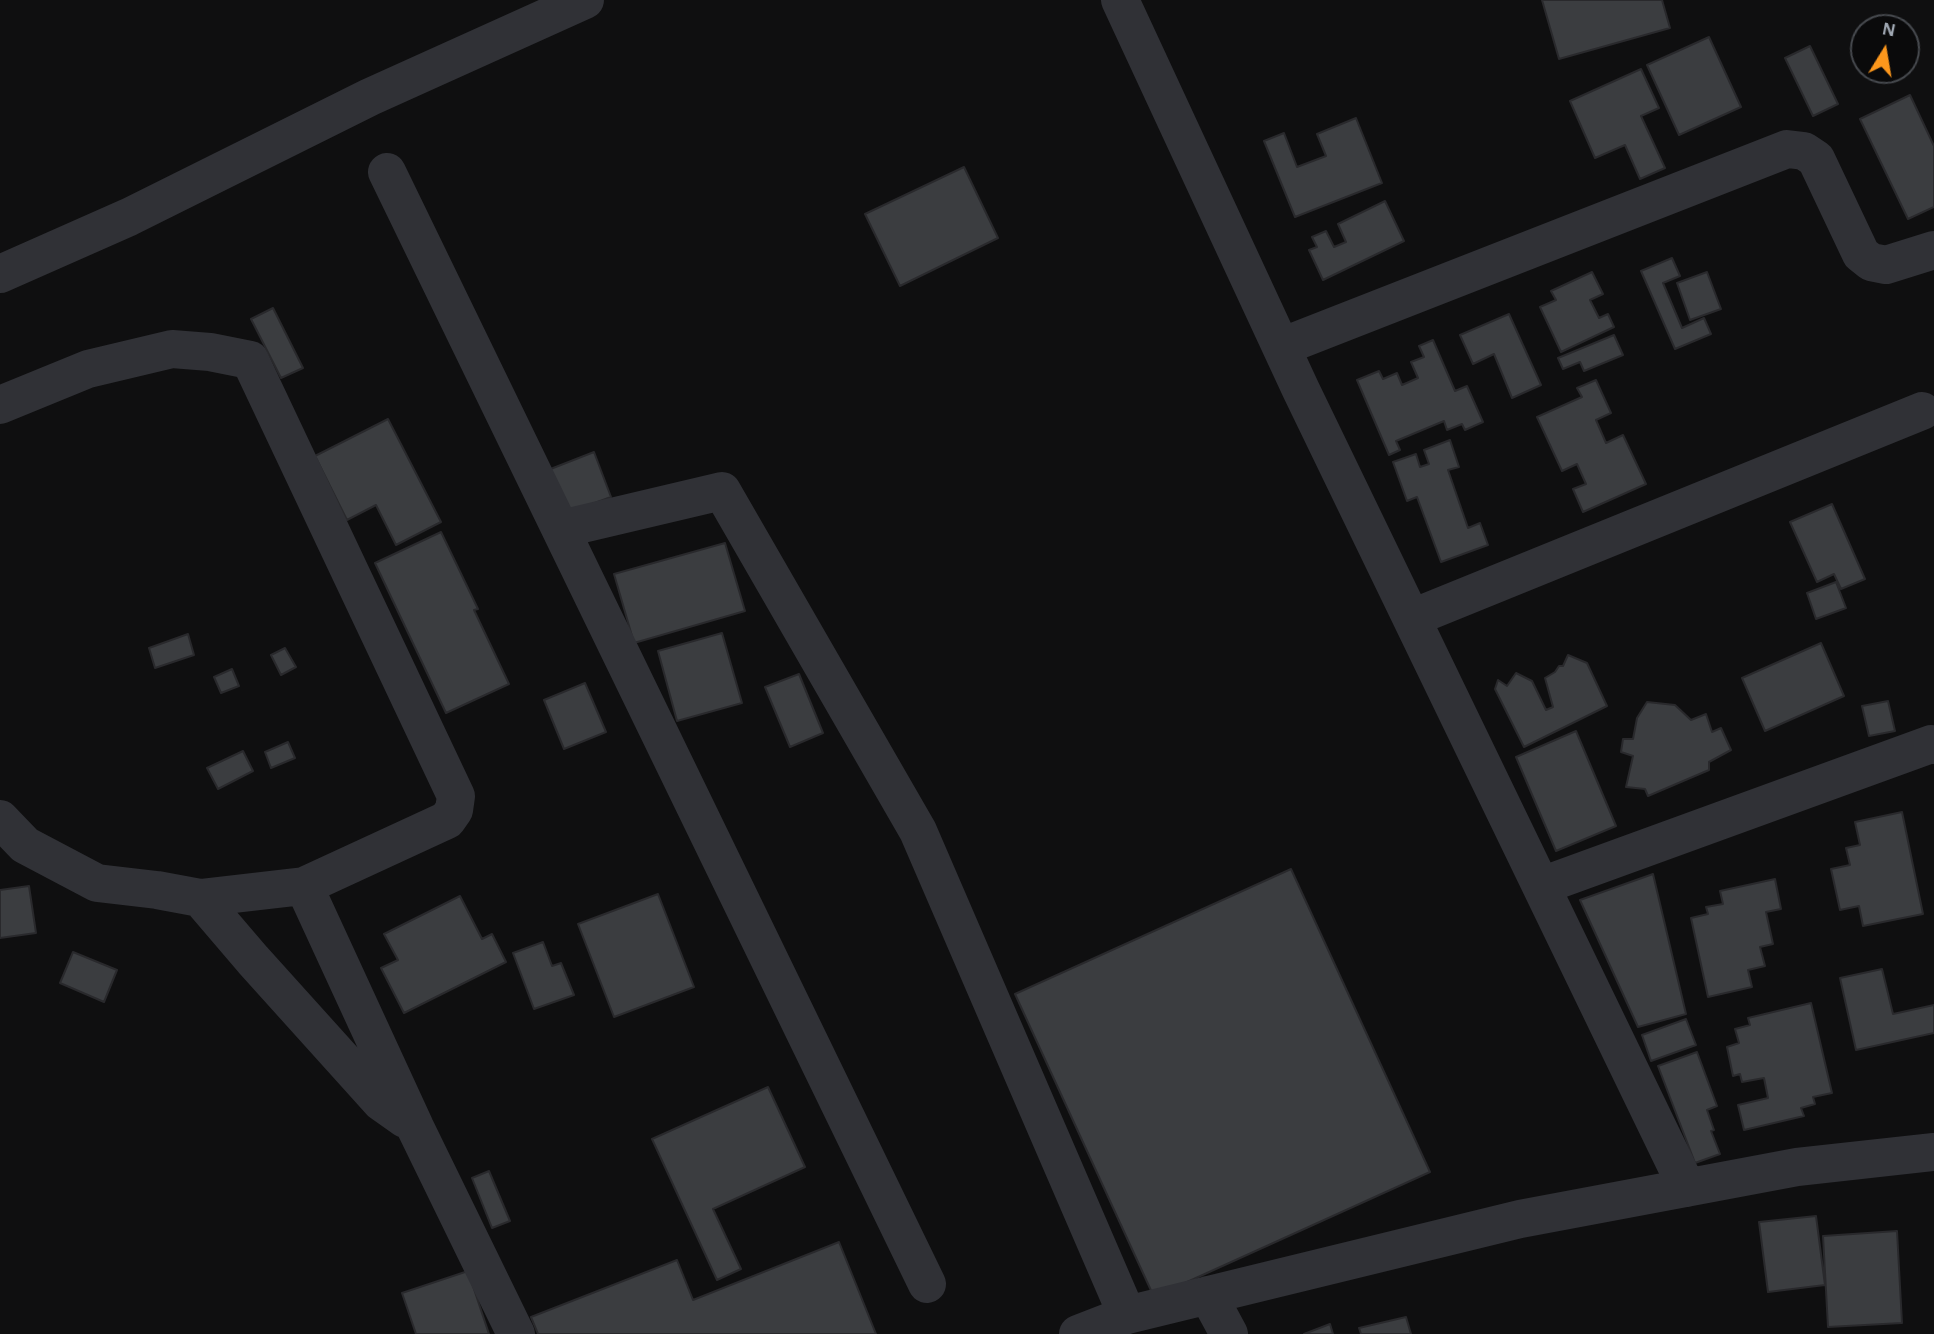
<!DOCTYPE html>
<html>
<head>
<meta charset="utf-8">
<style>
  body { margin:0 }
  #map { position:relative; width:1934px; height:1334px; overflow:hidden; background:#0f0f10; font-family:"Alegreya Sans",sans-serif }
  canvas { display:block }
  .north { position:absolute; left:1850px; top:14px; width:70px; height:70px; box-sizing:border-box; background:#0a0a0b; border:2px solid #46494e; border-radius:50%; rotate:11deg; font-size:19px; font-weight:700; line-height:28px; text-align:center; color:#9fa7b2 }
  .north::after { content:''; display:block; margin:auto; width:24px; height:32px; background:#fc971c; clip-path:polygon(50% 0,100% 100%,50% 72%,0 100%) }
</style>
</head>
<body>
<div id="map">
<canvas width="1934" height="1334"></canvas>
<div class="north">N</div>
</div>
<script>
const ctx = document.querySelector('canvas').getContext('2d');
ctx.lineJoin = 'round';
function fillPath(path, color) { ctx.fillStyle = color; ctx.fill(path, 'evenodd'); }
function strokePath(path, color, width, dash) { ctx.strokeStyle = color; ctx.lineWidth = width; ctx.lineCap = dash ? 'butt' : 'round'; ctx.setLineDash(dash || []); ctx.stroke(path); }
const building = new Path2D(`
  M 1542,0 L 1662,0 L 1670,28 L 1559,59 Z
  M 1709,37 L 1741,107 L 1679,135 L 1647,65 Z
  M 1810,46 L 1838,104 L 1813,116 L 1785,58 Z
  M 1641,69 L 1659,108 L 1641,116 L 1665,168 L 1640,179 L 1625,145 L 1595,158 L 1570,101 Z
  M 1910,95 L 1934,146 L 1934,207 L 1908,219 L 1860,119 Z
  M 1356,118 L 1382,183 L 1295,217 L 1264,141 L 1284,133 L 1297,167 L 1326,156 L 1317,134 Z
  M 964,167 L 998,238 L 900,286 L 865,214 Z
  M 1385,201 L 1404,241 L 1323,280 L 1309,250 L 1317,247 L 1312,237 L 1326,231 L 1334,247 L 1346,242 L 1338,224 Z
  M 1672,258 L 1680,276 L 1663,283 L 1682,328 L 1704,318 L 1711,334 L 1675,349 L 1641,271 Z
  M 1592,272 L 1603,294 L 1590,300 L 1599,318 L 1608,314 L 1614,327 L 1561,352 L 1540,307 L 1556,300 L 1551,291 Z
  M 1707,272 L 1721,309 L 1690,320 L 1677,283 Z
  M 273,308 L 303,368 L 281,378 L 251,319 Z
  M 1509,314 L 1541,385 L 1512,398 L 1494,354 L 1473,364 L 1460,335 Z
  M 1614,335 L 1623,355 L 1584,371 L 1580,362 L 1563,369 L 1558,358 Z
  M 1433,340 L 1455,391 L 1467,386 L 1483,422 L 1465,430 L 1462,424 L 1447,430 L 1444,421 L 1396,441 L 1400,450 L 1389,455 L 1357,380 L 1379,371 L 1383,379 L 1397,373 L 1402,385 L 1418,378 L 1411,362 L 1424,357 L 1419,346 Z
  M 1596,380 L 1611,413 L 1596,420 L 1606,443 L 1623,435 L 1646,484 L 1583,512 L 1573,489 L 1586,484 L 1577,464 L 1562,471 L 1537,417 L 1582,397 L 1577,388 Z
  M 388,419 L 441,522 L 396,545 L 376,505 L 347,520 L 315,456 Z
  M 1450,440 L 1459,467 L 1448,470 L 1468,528 L 1480,523 L 1488,545 L 1441,562 L 1417,497 L 1407,501 L 1393,462 L 1416,454 L 1420,467 L 1429,464 L 1424,450 Z
  M 594,452 L 611,497 L 565,514 L 548,470 Z
  M 1832,504 L 1865,579 L 1841,589 L 1834,574 L 1817,582 L 1790,522 Z
  M 441,532 L 478,609 L 474,610 L 509,684 L 446,713 L 375,563 Z
  M 725,543 L 745,611 L 634,643 L 614,574 Z
  M 1836,582 L 1846,608 L 1816,619 L 1807,593 Z
  M 722,633 L 742,703 L 677,721 L 658,651 Z
  M 188,634 L 194,655 L 155,668 L 149,648 Z
  M 1821,643 L 1844,696 L 1765,731 L 1742,678 Z
  M 285,648 L 296,667 L 281,675 L 271,655 Z
  M 1568,655 L 1587,663 L 1607,706 L 1524,747 L 1495,689 L 1498,680 L 1507,686 L 1516,673 L 1532,681 L 1546,710 L 1553,707 L 1545,678 L 1555,672 L 1559,666 L 1563,666 Z
  M 232,669 L 239,686 L 221,693 L 214,677 Z
  M 799,674 L 823,733 L 790,747 L 765,687 Z
  M 585,683 L 606,732 L 564,749 L 544,700 Z
  M 1888,701 L 1895,731 L 1869,736 L 1862,706 Z
  M 1647,702 L 1675,705 L 1691,720 L 1706,714 L 1712,732 L 1721,728 L 1731,750 L 1709,762 L 1709,770 L 1648,796 L 1645,789 L 1626,787 L 1633,756 L 1621,752 L 1623,739 L 1633,739 L 1637,718 Z
  M 1576,731 L 1616,826 L 1556,851 L 1516,757 Z
  M 288,742 L 295,758 L 271,768 L 265,752 Z
  M 243,751 L 253,771 L 218,789 L 207,768 Z
  M 1902,812 L 1923,914 L 1863,926 L 1859,906 L 1840,910 L 1831,869 L 1850,865 L 1846,848 L 1860,845 L 1855,822 Z
  M 1291,869 L 1430,1172 L 1154,1297 L 1015,994 Z
  M 1653,874 L 1686,1014 L 1638,1027 L 1580,900 Z
  M 1775,879 L 1781,909 L 1766,912 L 1773,944 L 1760,947 L 1765,966 L 1748,970 L 1752,987 L 1708,997 L 1691,918 L 1708,914 L 1706,907 L 1723,904 L 1720,891 Z
  M 29,886 L 36,933 L 0,938 L 0,890 Z
  M 658,894 L 694,987 L 614,1017 L 578,924 Z
  M 460,896 L 482,939 L 492,934 L 506,962 L 404,1013 L 381,968 L 398,960 L 384,934 Z
  M 543,942 L 552,966 L 561,963 L 574,995 L 534,1009 L 513,953 Z
  M 73,952 L 117,970 L 104,1002 L 60,983 Z
  M 1882,969 L 1893,1014 L 1934,1005 L 1934,1033 L 1856,1050 L 1840,978 Z
  M 1811,1003 L 1832,1093 L 1813,1097 L 1815,1104 L 1801,1108 L 1804,1116 L 1744,1130 L 1738,1105 L 1768,1098 L 1764,1078 L 1742,1082 L 1740,1074 L 1733,1076 L 1727,1047 L 1739,1043 L 1735,1029 L 1750,1025 L 1748,1018 Z
  M 1686,1019 L 1696,1045 L 1651,1061 L 1642,1035 Z
  M 1697,1052 L 1717,1106 L 1707,1110 L 1714,1130 L 1711,1131 L 1720,1154 L 1695,1163 L 1658,1066 Z
  M 768,1087 L 805,1167 L 713,1209 L 741,1269 L 717,1280 L 652,1139 Z
  M 489,1171 L 510,1221 L 492,1228 L 472,1178 Z
  M 1816,1216 L 1825,1285 L 1768,1292 L 1759,1222 Z
  M 1897,1231 L 1902,1323 L 1828,1327 L 1823,1236 Z
  M 839,1242 L 876,1334 L 538,1334 L 531,1317 L 677,1260 L 693,1300 Z
  M 468,1271 L 489,1334 L 416,1334 L 402,1293 Z
  M 1406,1317 L 1411,1334 L 1361,1334 L 1359,1328 Z
  M 1330,1324 L 1333,1334 L 1304,1334 Z`);
const minor = new Path2D(`
  M 1120,0 L 1301,390 L 1687,1188
  M 387,172 L 927,1284
  M 0,274 L 129,217 L 370,97 L 585,0
  M 1281,347 L 1787,149 L 1804,151 L 1816,159 L 1861,254 L 1871,262 L 1886,265 L 1934,250
  M 0,405 L 88,369 L 172,349 L 210,352 L 250,360 L 456,796 L 454,810 L 447,820 L 304,886 L 415,1127 L 516,1334
  M 561,529 L 722,491 L 918,831 L 1127,1315
  M 1412,618 L 1922,411
  M 0,819 L 25,845 L 97,883 L 157,890 L 200,898 L 304,886
  M 1541,886 L 1931,744 L 1934,745
  M 200,898 L 253,960 L 381,1102 L 405,1119
  M 1208,1295 L 1229,1334
  M 1078,1334 L 1127,1315 L 1520,1219 L 1797,1167 L 1934,1152`);
fillPath(building, '#3b3d40');
strokePath(building, '#29292c', 2);
strokePath(minor, '#303136', 38);
</script>
</body>
</html>
